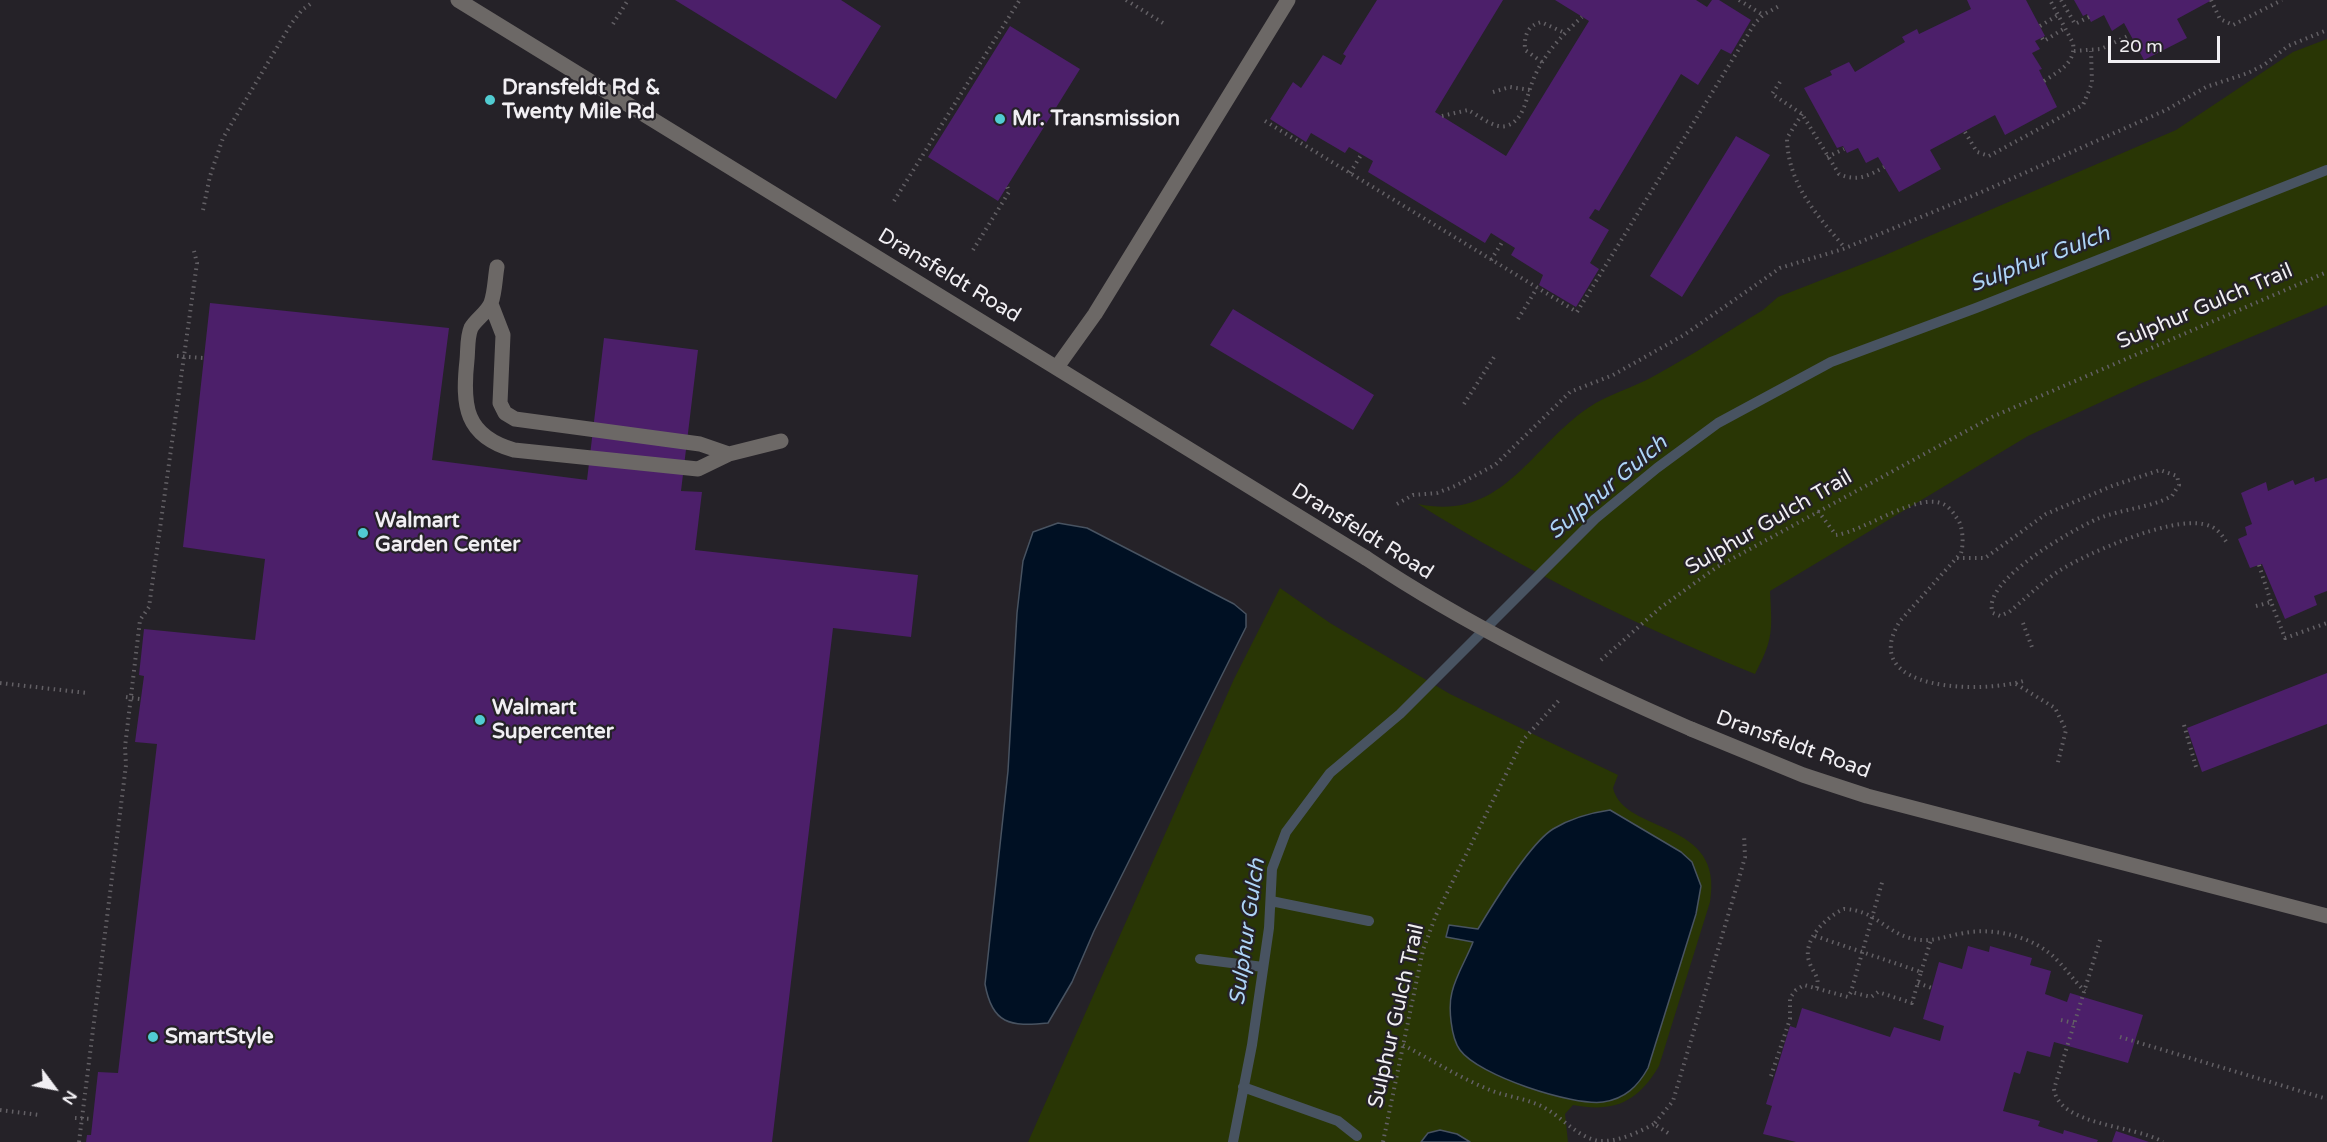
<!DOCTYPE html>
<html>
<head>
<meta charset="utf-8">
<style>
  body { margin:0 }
  #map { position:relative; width:2327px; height:1142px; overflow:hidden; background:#252228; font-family:"Varela Round",sans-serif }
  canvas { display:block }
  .north { position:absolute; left:24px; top:1058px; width:60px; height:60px; -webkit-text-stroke:4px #252228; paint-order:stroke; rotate:122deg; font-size:16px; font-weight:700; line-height:24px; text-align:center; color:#f1eff3 }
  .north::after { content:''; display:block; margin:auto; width:21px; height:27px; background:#f1eff3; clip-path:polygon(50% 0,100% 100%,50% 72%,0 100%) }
  .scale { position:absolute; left:2108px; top:36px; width:112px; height:27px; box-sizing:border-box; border:3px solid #f1eff3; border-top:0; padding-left:8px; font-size:18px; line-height:21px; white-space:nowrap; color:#f1eff3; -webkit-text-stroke:4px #252228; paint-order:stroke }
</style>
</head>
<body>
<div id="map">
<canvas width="2327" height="1142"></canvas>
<div class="north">N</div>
<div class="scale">20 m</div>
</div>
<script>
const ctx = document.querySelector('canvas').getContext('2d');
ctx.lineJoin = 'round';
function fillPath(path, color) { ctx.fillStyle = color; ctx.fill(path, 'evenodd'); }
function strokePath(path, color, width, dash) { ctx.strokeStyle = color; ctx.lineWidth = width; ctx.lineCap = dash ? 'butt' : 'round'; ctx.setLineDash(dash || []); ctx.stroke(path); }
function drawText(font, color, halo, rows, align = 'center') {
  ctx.font = font + ' "Varela Round",sans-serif'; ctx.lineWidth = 4.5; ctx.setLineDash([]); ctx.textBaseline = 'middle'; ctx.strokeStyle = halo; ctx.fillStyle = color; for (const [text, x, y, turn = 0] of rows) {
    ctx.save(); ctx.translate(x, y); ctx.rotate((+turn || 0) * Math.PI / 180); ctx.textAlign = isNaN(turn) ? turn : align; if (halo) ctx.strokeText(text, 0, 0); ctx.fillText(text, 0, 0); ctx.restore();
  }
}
const green = new Path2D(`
  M 2327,39 L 2327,305 L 2142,383 L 2028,436 L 1770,591 C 1772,630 1774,638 1755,674 C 1638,626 1525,571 1418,504 C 1503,522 1530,447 1588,408 C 1608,394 1633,388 1654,376 C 1691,356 1727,332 1763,310 L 1778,297 L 1883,256 L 2176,130 L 2293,52 Z
  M 1280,588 L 1330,623 L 1450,694 L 1618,775 L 1613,788 C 1624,835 1725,818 1710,902 L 1659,1066 C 1638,1102 1614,1113 1573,1105 L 1565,1114 L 1568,1142 L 1028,1142 L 1234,679 Z`);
const water = new Path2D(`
  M 1058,523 L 1087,528 L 1234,604 L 1246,614 L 1246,627 L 1094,931 L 1072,982 L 1048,1023 C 1010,1027 992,1024 985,984 L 1008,771 L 1017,613 L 1023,561 L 1033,532 Z
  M 1610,810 L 1681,852 L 1692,862 L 1701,886 L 1696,914 L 1648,1068 C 1638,1086 1625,1099 1603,1102 C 1573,1106 1479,1076 1460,1050 C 1451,1038 1448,1007 1452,992 C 1456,975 1467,958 1473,942 L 1446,937 L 1449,925 L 1478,929 C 1493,904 1529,844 1553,829 C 1571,818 1589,813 1610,810 Z
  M 1440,1130 L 1457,1134 L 1470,1142 L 1421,1142 L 1428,1133 Z`);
const stream = new Path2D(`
  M 1271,901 L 1369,921
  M 1200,959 L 1263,967
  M 1243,1087 L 1338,1121 L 1357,1136
  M 1233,1142 L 1252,1045 L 1269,928 L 1272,869 L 1286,832 L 1330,773 L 1400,714 L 1595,519 L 1657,468 L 1718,423 L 1831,362 L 1976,308 L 2327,170`);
const building = new Path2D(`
  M 675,0 L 841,0 L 881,26 L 836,99 Z
  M 1377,0 L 1503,0 L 1435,112 L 1506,156 L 1589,21 L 1555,0 L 1696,0 L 1707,7 L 1712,0 L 1719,0 L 1751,20 L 1731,54 L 1721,49 L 1698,85 L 1681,74 L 1599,211 L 1595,209 L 1589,218 L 1609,230 L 1590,263 L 1599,269 L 1576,307 L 1539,285 L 1543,275 L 1511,255 L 1515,248 L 1491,233 L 1485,243 L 1368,172 L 1373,161 L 1349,147 L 1345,153 L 1311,133 L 1306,142 L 1270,119 L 1293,82 L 1301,88 L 1323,55 L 1341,65 L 1346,56 L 1343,54 Z
  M 1967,0 L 2026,0 L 2045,36 L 2035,41 L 2040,49 L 2032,53 L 2042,69 L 2039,70 L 2057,107 L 2005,135 L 1995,115 L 1930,150 L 1941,169 L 1899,192 L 1878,157 L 1866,163 L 1858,148 L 1847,153 L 1843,146 L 1837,148 L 1804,88 L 1832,75 L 1830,71 L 1849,62 L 1855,72 L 1905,42 L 1902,37 L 1917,29 L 1919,34 L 1971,9 Z
  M 2074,0 L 2212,0 L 2177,19 L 2187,38 L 2144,60 L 2124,23 L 2112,31 L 2104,15 L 2091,22 L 2087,14 L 2083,16 Z
  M 1010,26 L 1080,69 L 998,201 L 928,157 Z
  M 1736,136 L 1770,155 L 1682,297 L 1650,276 Z
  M 210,303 L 449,328 L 432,460 L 587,480 L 604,338 L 698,350 L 681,491 L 702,492 L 695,550 L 918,575 L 911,637 L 833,628 L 772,1142 L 86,1142 L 87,1135 L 91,1135 L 98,1072 L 118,1073 L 157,744 L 135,742 L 144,676 L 139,675 L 144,629 L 255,640 L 265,559 L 183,547 Z
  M 1233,309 L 1374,395 L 1353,430 L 1210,345 Z
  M 2314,477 L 2315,482 L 2327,478 L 2327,591 L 2314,596 L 2317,605 L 2285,619 L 2262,564 L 2250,568 L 2238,539 L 2247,535 L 2245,527 L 2252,524 L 2241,493 L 2266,482 L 2268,491 L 2293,480 L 2295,485 Z
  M 2327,673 L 2327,724 L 2202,772 L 2187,728 Z
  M 1968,946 L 1989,952 L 1990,946 L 2032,958 L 2030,965 L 2051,971 L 2045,994 L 2067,1002 L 2070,993 L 2143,1015 L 2128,1063 L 2054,1042 L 2050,1057 L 2027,1051 L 2020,1074 L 2014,1072 L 2003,1111 L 2040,1121 L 2038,1126 L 2063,1134 L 2064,1130 L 2098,1140 L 2097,1142 L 1796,1142 L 1763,1134 L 1772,1106 L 1766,1104 L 1790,1026 L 1796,1028 L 1802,1008 L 1890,1037 L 1894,1027 L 1940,1041 L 1944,1026 L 1923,1019 L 1939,962 L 1962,969 Z
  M 2116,1131 L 2149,1142 L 2112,1142 Z`);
const path = new Path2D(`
  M 1126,0 L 1163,23
  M 1739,0 L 1763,15
  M 2061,0 L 2075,24 L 2089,17
  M 2211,0 L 2220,19 L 2233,25 L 2282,0
  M 613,24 L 628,0
  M 2040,26 L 2058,15
  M 2042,38 L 2044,41 L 2065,28
  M 2074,51 L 2101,49 L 2130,35
  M 1542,62 L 1525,50 C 1524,36 1527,26 1541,22 L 1565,33
  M 2044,81 C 2059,71 2076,63 2073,43 L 2050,0
  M 1780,82 L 1772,94 L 1802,114 L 1839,174 C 1856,182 1869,176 1884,167
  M 1493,92 L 1510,87 L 1530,90
  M 1802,114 L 1787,138 C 1788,185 1817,215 1845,248
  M 1442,116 L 1468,110 C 1478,115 1494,129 1506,126 C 1524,121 1526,98 1532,83 C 1541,57 1562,35 1582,17
  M 1265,121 L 1577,312 L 1755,23 L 1763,15 L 1779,6
  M 1965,132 L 1977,152 L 1989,156 L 2083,105 L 2092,83 L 2091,51
  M 1827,157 L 1844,149
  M 1350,173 L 1361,155
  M 894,201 L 1019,1
  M 203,210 L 210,176 L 223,138 L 291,24 L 302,10 L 313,2
  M 973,250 L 1009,192 L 1007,186
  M 1491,260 L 1503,241
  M 1518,319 L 1537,288
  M 177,356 L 203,358
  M 1464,404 L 1496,354
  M 1397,504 L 1413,495 L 1437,493 L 1455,486 L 1495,465 L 1570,392 L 1613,375 L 1684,335 L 1780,268 L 1843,249 L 1984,191 L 2166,110 L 2206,87 L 2248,73 L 2264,65 L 2288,46 L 2327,30
  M 1818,511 L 1836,535 C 1865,531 1917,492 1943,504 C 1948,506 1953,512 1956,517 C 1963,524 1964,543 1961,553 L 1900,621 C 1855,693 1987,694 2026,680
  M 1957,558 L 1985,558 L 2046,514 L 2112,486 L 2160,470 L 2177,476 L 2179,485 L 2172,496 C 2150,508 2121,509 2097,519 C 2074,529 1979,582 1993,613 L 2000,616 L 2009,612 C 2026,598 2041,583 2059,571 C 2087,553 2170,517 2203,524 C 2215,526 2221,533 2227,543
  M 2259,565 L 2271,602
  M 2256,606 L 2271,602 L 2285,638 L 2327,623
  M 2023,623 L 2033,650
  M 1601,660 L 1660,608 L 1717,567 L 1992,417 L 2327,272
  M 0,683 L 87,693
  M 2016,684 L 2055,708 L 2066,730 L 2057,766
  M 126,697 L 140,699
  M 2184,725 L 2196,767
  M 1815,936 L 1921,972 L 1912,1003 L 1878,992 L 1871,997 L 1851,992
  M 2100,940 L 2054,1089 C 2059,1126 2135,1125 2163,1142
  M 1921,972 L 1931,940
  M 1918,983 L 1932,988
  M 1817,988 C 1820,976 1812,972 1809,961 C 1802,940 1827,916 1844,909 C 1875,910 1884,931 1910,938 C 1929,944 1945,936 1964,933 C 1995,927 2035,937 2057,960 C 2067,970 2074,981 2085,991
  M 2061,1020 L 2074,1023
  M 2120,1037 L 2327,1099
  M 1403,1045 C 1432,1060 1460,1078 1490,1090 C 1507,1097 1526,1098 1543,1107 C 1562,1117 1576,1136 1598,1141 C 1618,1142 1637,1133 1654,1124
  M 1771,1076 L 1790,1019 L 1790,998 L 1796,990 L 1804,985 L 1848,997 L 1851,992 L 1883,879
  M 0,1110 L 39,1115
  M 75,1118 L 93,1119
  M 1668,1133 L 1654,1124 L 1673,1101 L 1738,882 L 1745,857 L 1744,834
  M 79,1142 L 126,765 L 125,747 L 140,620 L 149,607 L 197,263 L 194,251
  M 1383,1142 L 1423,950 L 1436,915 L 1523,740 L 1561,698`);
const minor = new Path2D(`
  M 458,0 L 1366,558
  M 497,267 C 495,278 495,292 491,303 C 487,313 476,319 471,328 C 467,337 468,351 467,360 C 462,406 465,436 514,450 L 698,469 L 729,454
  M 491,304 L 503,335 L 500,403 L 505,413 L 515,419 L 700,444 L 729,454 L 781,441
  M 1057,367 L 1095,314 L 1288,0
  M 1691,729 L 1803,775 L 1867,796 L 2327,916`);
const minorBridge = new Path2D(`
  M 1366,558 C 1468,626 1579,680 1691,729`);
const markers = [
  [490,100,6,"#51ccd1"],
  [1000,119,6,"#51ccd1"],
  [363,533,6,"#51ccd1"],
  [480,720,6,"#51ccd1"],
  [153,1037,6,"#51ccd1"]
];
const poiNames = [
  ["Dransfeldt Rd &",502,88],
  ["Twenty Mile Rd",502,112],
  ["Mr. Transmission",1012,119],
  ["Walmart",375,521],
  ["Garden Center",375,545],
  ["Walmart",492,708],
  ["Supercenter",492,732],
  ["SmartStyle",165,1037]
];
const streetNames = [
  ["Dransfeldt Road",949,276,31],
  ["Sulphur Gulch Trail",2205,307,-23],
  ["Sulphur Gulch Trail",1769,523,-30],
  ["Dransfeldt Road",1362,532,32],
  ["Dransfeldt Road",1793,745,20],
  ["Sulphur Gulch Trail",1397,1016,-77]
];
const waterNames = [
  ["Sulphur Gulch",2040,260,-21],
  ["Sulphur Gulch",1608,488,-40],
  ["Sulphur Gulch",1248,932,-82]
];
fillPath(green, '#293605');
fillPath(water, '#001023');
strokePath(water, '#485361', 1.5);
strokePath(stream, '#485361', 10);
fillPath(building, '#4c1f6a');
strokePath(path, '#636065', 4, [1.5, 4.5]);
strokePath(minor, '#6c6866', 15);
strokePath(minorBridge, '#6c6866', 15);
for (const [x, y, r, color] of markers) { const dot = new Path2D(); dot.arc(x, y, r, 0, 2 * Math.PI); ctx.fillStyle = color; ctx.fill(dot); strokePath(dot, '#252228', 2); }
drawText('bold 21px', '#f1eff3', '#252228', poiNames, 'left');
drawText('21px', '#f1eff3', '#252228', streetNames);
drawText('italic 22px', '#add4f6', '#252228', waterNames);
</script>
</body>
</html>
